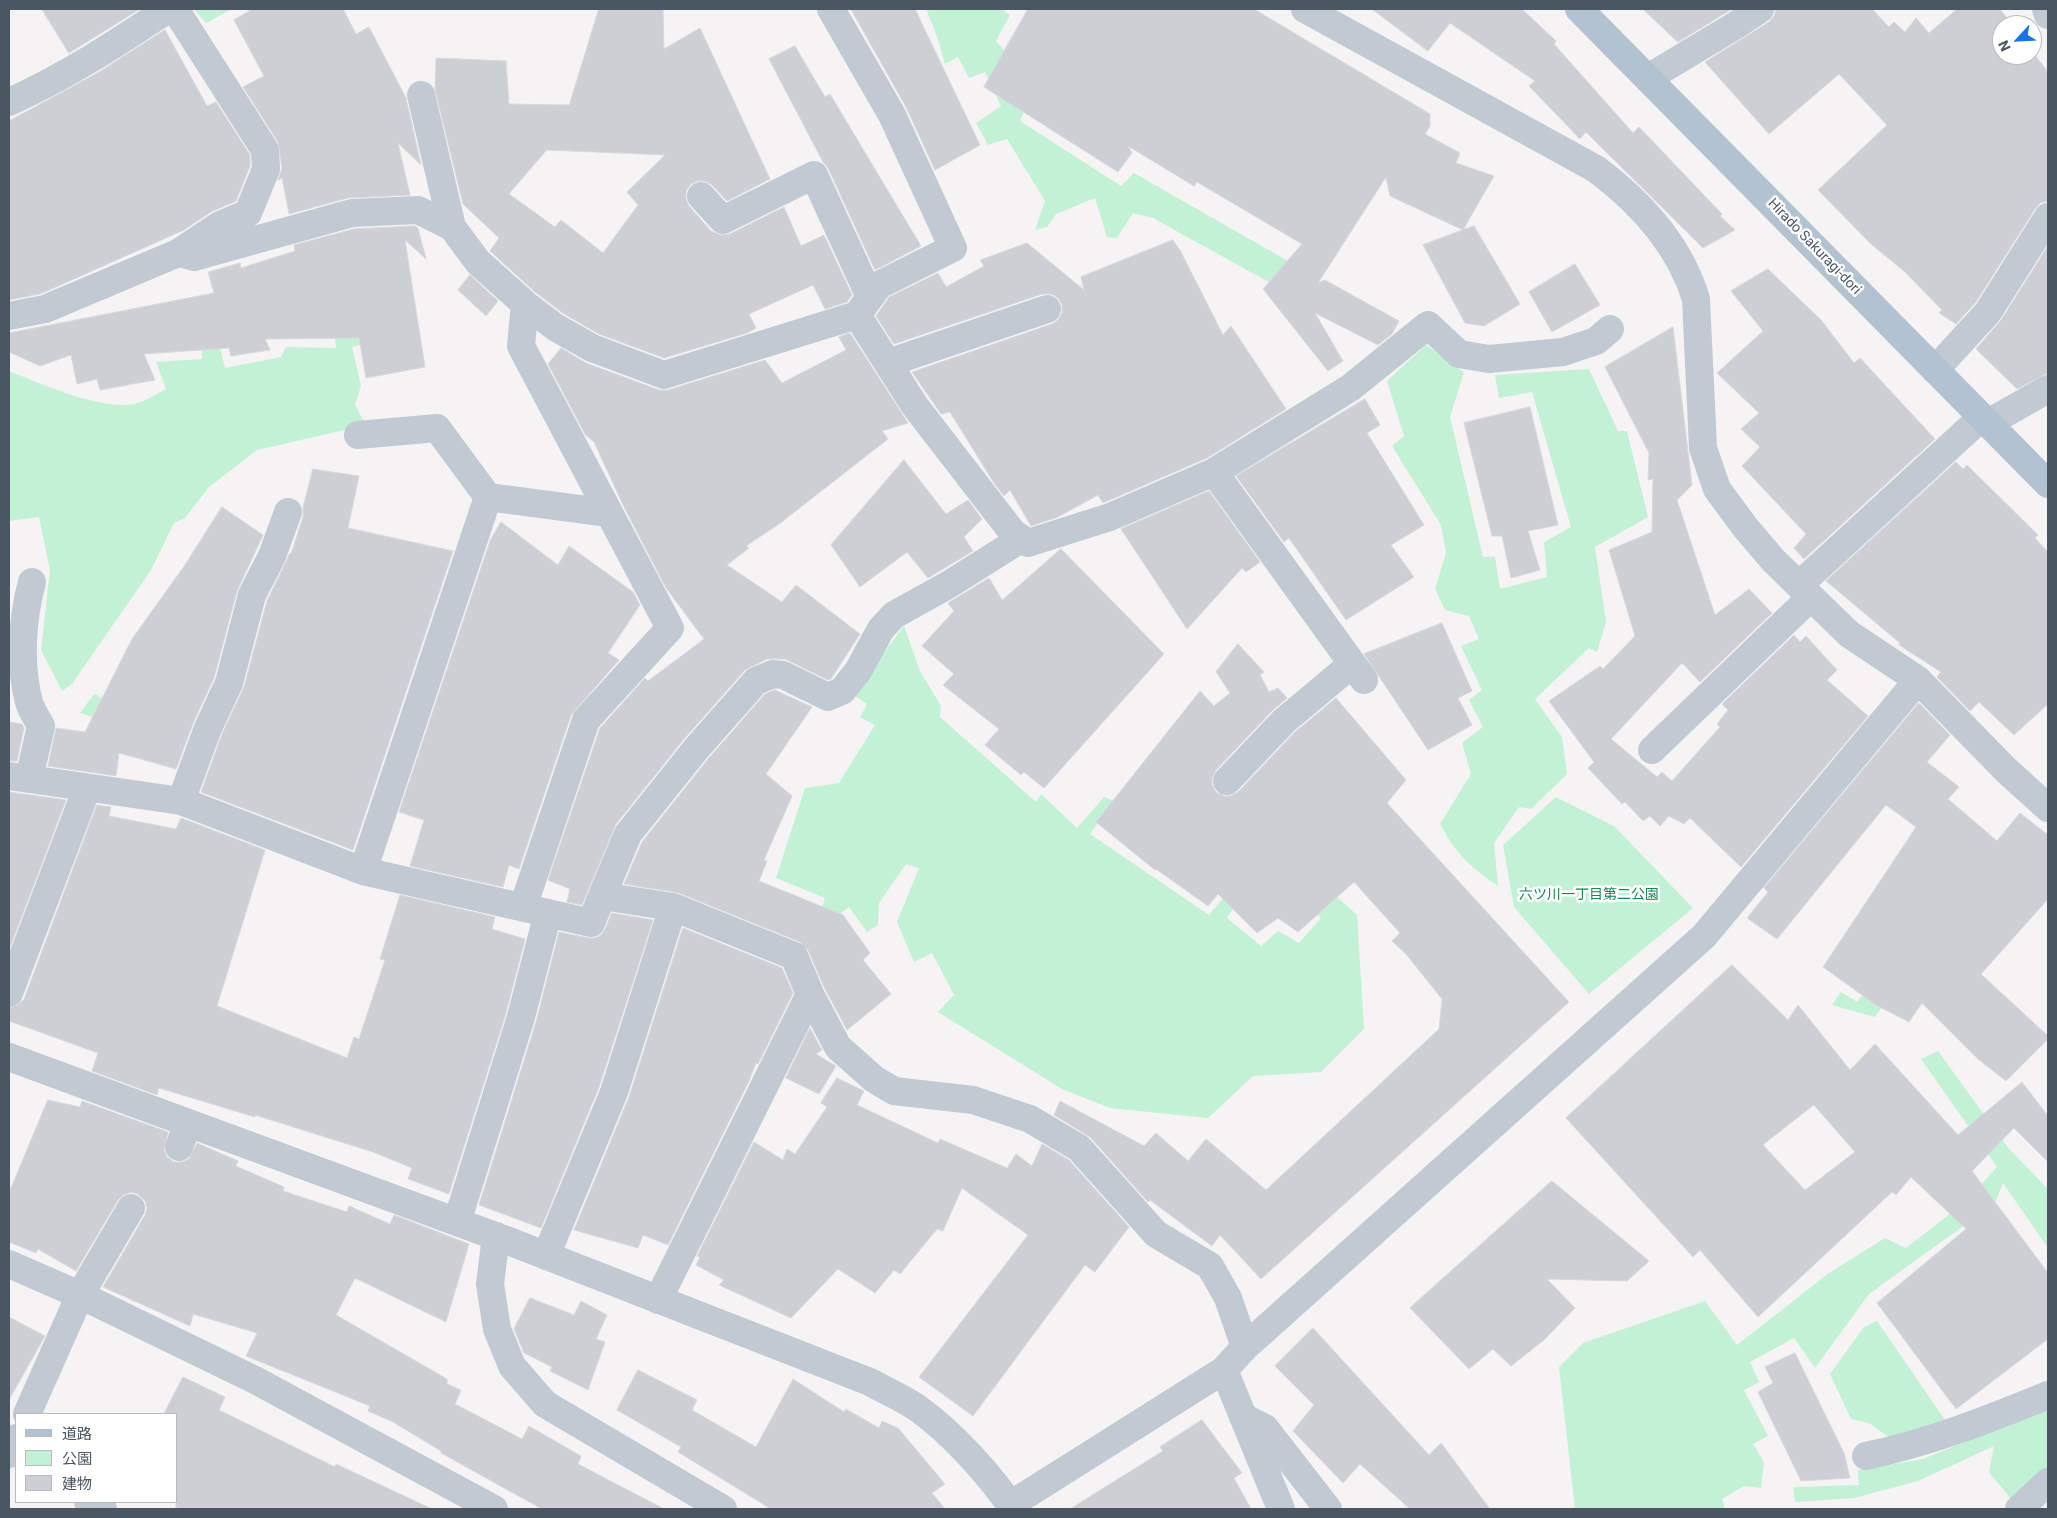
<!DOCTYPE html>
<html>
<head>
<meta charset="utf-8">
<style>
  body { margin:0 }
  #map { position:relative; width:2057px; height:1518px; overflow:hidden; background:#f5f3f3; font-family:Roboto,"Noto Sans JP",sans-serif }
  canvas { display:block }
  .frame { position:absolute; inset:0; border:10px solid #4a5661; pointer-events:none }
  .legend { position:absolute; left:15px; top:1413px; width:162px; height:90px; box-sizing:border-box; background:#fff; border:1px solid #b7bbc0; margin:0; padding:6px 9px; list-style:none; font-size:15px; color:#4a5661 }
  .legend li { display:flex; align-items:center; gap:10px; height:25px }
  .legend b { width:25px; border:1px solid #b7bbc0 }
  .north { position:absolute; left:1992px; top:15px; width:50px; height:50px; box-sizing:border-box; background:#fff; border:1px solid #b7bbc0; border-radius:50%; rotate:245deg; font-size:14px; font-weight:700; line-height:20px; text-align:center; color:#4a5661 }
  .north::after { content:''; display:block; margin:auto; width:18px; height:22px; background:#1a73e8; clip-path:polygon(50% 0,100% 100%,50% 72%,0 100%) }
</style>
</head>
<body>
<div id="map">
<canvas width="2057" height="1518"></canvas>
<div class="frame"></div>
<ul class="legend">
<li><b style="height:6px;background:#b3c2d1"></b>道路</li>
<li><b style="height:14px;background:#c3f1d5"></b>公園</li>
<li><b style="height:14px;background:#cdcfd5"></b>建物</li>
</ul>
<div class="north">N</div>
</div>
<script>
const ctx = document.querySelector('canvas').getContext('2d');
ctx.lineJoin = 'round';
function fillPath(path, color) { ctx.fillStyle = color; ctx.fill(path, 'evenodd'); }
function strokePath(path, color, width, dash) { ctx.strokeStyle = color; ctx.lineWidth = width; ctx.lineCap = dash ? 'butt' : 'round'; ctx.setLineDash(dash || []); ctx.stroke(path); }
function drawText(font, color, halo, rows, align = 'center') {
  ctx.font = font + ' Roboto,"Noto Sans JP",sans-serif'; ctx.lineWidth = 5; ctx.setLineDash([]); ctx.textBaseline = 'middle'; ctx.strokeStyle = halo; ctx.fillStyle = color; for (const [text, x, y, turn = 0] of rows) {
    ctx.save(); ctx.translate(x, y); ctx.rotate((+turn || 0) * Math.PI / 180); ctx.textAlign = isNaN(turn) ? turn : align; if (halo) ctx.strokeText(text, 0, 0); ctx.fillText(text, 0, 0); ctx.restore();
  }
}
const green = new Path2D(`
  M 194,9 L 232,9 L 206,23 Z
  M 926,9 L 1001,9 L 1010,15 L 996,41 L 1020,69 L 1032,92 L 1020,121 L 1121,186 L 1134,173 L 1302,269 L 1283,290 L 1153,218 L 1133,213 L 1117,238 L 1107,237 L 1095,198 L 1056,214 L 1047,227 L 1035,230 L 1045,201 L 1007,139 L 988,145 L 976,123 L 1001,106 L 985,72 L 969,78 L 958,57 L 945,64 L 937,36 Z
  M 333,324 L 399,333 L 352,347 L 361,386 L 355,405 L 366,425 L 257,450 L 209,487 L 185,518 L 174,523 L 151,570 L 72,684 L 62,691 L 41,650 L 50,570 L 39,517 L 9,521 L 9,371 C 38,383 103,411 134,404 C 145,402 156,394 166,389 L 156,362 L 202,359 L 201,340 L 218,340 L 225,368 L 281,357 L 286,347 L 336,348 Z
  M 1426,345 L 1464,372 L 1450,417 L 1483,557 L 1495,557 L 1500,589 L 1547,577 L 1544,542 L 1571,527 L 1532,392 L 1499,398 L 1495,375 L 1589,369 L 1618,431 L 1627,431 L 1648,517 L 1595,547 L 1606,622 L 1597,652 L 1589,648 L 1535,699 L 1562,737 L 1567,774 L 1531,809 L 1519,807 L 1494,843 L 1498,886 C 1469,866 1457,855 1440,824 L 1471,774 L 1462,743 L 1483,727 L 1469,700 L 1482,690 L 1461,646 L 1479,639 L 1469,616 L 1445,610 L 1435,589 L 1446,553 L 1441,525 L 1392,446 L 1404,436 L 1387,381 Z
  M 904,626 L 920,671 L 941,706 L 940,717 L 1036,802 L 1041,794 L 1077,828 L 1104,797 L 1114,801 L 1090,834 L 1209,915 L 1225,896 L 1238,900 L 1227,918 L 1261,946 L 1278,931 L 1299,943 L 1321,918 L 1287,879 L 1301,864 L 1357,915 L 1364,1029 L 1321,1072 L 1253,1076 L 1208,1118 L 1110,1108 L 1062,1089 L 938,1012 L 954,995 L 932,953 L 914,962 L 897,922 L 919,868 L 906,864 L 879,903 L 878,925 L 867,932 L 849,907 L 814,933 L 825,898 L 776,878 L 805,788 L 839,783 L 875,725 L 860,717 L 867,704 L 852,694 Z
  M 94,694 L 137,713 L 133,730 L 80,713 Z
  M 1556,797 L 1614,826 L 1693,908 L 1589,994 L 1514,907 L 1503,845 Z
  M 1899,950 L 1894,990 L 1875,1017 L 1832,1005 L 1841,992 L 1857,1002 Z
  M 1938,1051 L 2009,1149 L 2048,1189 L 2048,1248 L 2003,1183 L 1995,1203 L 1869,1294 L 1815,1368 L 1794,1338 L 1750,1362 L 1759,1382 L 1744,1390 L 1768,1436 L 1753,1444 L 1764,1462 L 1761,1488 L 1744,1486 L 1722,1499 L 1725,1509 L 1575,1509 L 1559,1367 L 1583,1343 L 1705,1301 L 1737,1345 L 1829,1273 L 1885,1238 L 1906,1248 L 1964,1203 L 1997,1167 L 1921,1059 Z
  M 1877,1321 L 1945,1420 L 1894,1441 L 1869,1423 L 1851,1419 L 1830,1374 L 1864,1327 Z
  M 2048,1408 L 2048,1469 L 2011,1499 L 1989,1472 L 1994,1446 L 1918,1481 L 1854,1498 L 1795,1502 L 1793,1487 L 1859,1485 L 1858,1470 L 1923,1459 Z`);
const building = new Path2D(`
  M 42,9 L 140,9 L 69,53 Z
  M 253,9 L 343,9 L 356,34 L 369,27 L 406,98 L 421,165 L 398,143 L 410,195 L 348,198 L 289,214 L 282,178 L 278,180 L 282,168 L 278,142 L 243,87 L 264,76 L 234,20 Z
  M 599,9 L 663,9 L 664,49 L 700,28 L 770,179 L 727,201 L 712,185 L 705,181 L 697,181 L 691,184 L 686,191 L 686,199 L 689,206 L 711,231 L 721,235 L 730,234 L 784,207 L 801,246 L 824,235 L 852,295 L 847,302 L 825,309 L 813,285 L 749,314 L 756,328 L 747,333 L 664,358 L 599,334 L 564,314 L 535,292 L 490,251 L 499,238 L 463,204 L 435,90 L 436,58 L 506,61 L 509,104 L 569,105 ZM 547,150 L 665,155 L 627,192 L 638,205 L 603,253 L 561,220 L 555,227 L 509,194 Z
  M 851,9 L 915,9 L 980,145 L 935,170 L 906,107 Z
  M 1028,9 L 1254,9 L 1430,114 L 1430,126 L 1425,134 L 1460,153 L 1456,163 L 1494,176 L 1463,230 L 1390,196 L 1386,177 L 1318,283 L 1325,280 L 1399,321 L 1392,334 L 1378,345 L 1315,313 L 1343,361 L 1328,371 L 1263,289 L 1302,244 L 1197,182 L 1194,186 L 1128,146 L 1132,153 L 1118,172 L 984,87 Z
  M 1372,9 L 1522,9 L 1556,41 L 1554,44 L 1633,133 L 1639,127 L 1722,214 L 1720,216 L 1735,230 L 1703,248 L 1586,132 L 1580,139 L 1529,86 L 1535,81 L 1450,23 L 1428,51 Z
  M 1643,9 L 1732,9 L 1678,42 Z
  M 1776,9 L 1872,9 L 1889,27 L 1894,22 L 1905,32 L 1916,18 L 1929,33 L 1957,9 L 2000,9 L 2012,25 L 2002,25 L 2002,55 L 2032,55 L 2032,51 L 2048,72 L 2048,201 L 2040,203 L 2035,209 L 1976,302 L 1956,324 L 1939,313 L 1942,310 L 1905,272 L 1871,244 L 1818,190 L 1887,125 L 1839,74 L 1769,134 L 1705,62 L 1769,22 L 1774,16 Z
  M 165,30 L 207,106 L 216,102 L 250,155 L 250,166 L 236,201 L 211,212 L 184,230 L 65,283 L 40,294 L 9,300 L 9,121 L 99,72 Z
  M 795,46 L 825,97 L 830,94 L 921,246 L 875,270 L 828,168 L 823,162 L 769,59 Z
  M 415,226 L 418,228 L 426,259 L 405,240 L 425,367 L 366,378 L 359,338 L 265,339 L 270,350 L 231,356 L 229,348 L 144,354 L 155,380 L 100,390 L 97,379 L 77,384 L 71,355 L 40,366 L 9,352 L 9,333 L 214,293 L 208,272 L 240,263 L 241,268 L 295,251 L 294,245 L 354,229 Z
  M 1474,226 L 1520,304 L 1484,326 L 1465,323 L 1423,245 Z
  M 1173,240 L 1181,252 L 1223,335 L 1231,326 L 1286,409 L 1207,458 L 1105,502 L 1103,503 L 1098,495 L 1058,517 L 1031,526 L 1010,490 L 1004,496 L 994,483 L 950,412 L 941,414 L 912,372 L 1052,324 L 1058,320 L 1062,313 L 1062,304 L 1058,298 L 1051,294 L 1042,294 L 894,344 L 876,316 L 889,297 L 938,273 L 946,287 L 984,266 L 980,260 L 1027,243 L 1084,290 L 1081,277 Z
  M 2048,246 L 2048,373 L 2017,389 L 1976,349 L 2001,320 Z
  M 1575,264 L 1600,305 L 1552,332 L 1529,292 Z
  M 1768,269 L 1821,320 L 1854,363 L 1860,358 L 1935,439 L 1804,559 L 1794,548 L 1806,534 L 1742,466 L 1760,447 L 1741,429 L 1759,413 L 1717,373 L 1763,331 L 1731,291 Z
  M 470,275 L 498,301 L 486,316 L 458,290 Z
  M 1673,327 L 1692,485 L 1677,500 L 1715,615 L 1749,589 L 1772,613 L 1700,682 L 1682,663 L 1611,739 L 1657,777 L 1662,772 L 1672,781 L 1720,727 L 1717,724 L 1728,710 L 1722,704 L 1794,635 L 1800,642 L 1806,636 L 1837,670 L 1827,680 L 1868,716 L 1741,867 L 1690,818 L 1684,824 L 1669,816 L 1660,826 L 1650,816 L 1643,821 L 1625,802 L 1622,804 L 1588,768 L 1594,762 L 1549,701 L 1600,666 L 1603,669 L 1635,636 L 1609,550 L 1652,532 L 1653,479 L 1648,480 L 1649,453 L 1605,367 Z
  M 850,333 L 908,423 L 882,431 L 888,439 L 779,524 L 746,546 L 749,548 L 727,565 L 782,602 L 796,585 L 860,634 L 831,679 L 828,680 L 785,659 L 767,659 L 745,670 L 684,739 L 616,824 L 582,905 L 567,902 L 570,889 L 548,880 L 600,728 L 645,678 L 648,681 L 704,639 L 666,588 L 624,507 L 594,442 L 585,434 L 548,364 L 561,348 L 586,363 L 659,390 L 668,390 L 765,360 L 782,383 L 846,350 L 839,337 Z
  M 1365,399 L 1380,425 L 1367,433 L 1424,525 L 1391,545 L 1414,577 L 1346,620 L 1289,538 L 1284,542 L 1236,476 Z
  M 1530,407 L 1558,525 L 1528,531 L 1540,570 L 1511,578 L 1502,536 L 1492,536 L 1464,423 Z
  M 904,460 L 946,514 L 968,500 L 982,519 L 964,537 L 973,551 L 928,578 L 907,552 L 860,587 L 831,545 Z
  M 1956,462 L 1963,469 L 1967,465 L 2038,535 L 2035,538 L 2048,552 L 2048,704 L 2014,735 L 1979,702 L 1970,711 L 1937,677 L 1941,672 L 1899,645 L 1900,643 L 1826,581 Z
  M 313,469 L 359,476 L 348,528 L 453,551 L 353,850 L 201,792 L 222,734 L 244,687 L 267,601 L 290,553 L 291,554 L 303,517 L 303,508 Z
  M 1209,491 L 1260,562 L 1246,572 L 1242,568 L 1187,629 L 1121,529 Z
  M 222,507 L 263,535 L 237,591 L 214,678 L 194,721 L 176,769 L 119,753 L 116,776 L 48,766 L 56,728 L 85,732 L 132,639 L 185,565 Z
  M 501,522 L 558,565 L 569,546 L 633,592 L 640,605 L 608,653 L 619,660 L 571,715 L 519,869 L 509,865 L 503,887 L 410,866 L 424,820 L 399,812 L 490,541 Z
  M 1061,549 L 1164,654 L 1044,788 L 1024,772 L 1021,775 L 985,745 L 999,729 L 943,685 L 954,674 L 922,646 L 954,611 L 948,603 L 989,578 L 1002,600 Z
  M 1442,623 L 1472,691 L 1458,698 L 1472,725 L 1428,750 L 1364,654 Z
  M 1238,644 L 1264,672 L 1260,675 L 1269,692 L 1278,688 L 1287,698 L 1273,710 L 1216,770 L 1212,778 L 1212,785 L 1216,792 L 1224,796 L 1231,796 L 1238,792 L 1295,732 L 1336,698 L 1406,780 L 1387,803 L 1569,1002 L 1261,1279 L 1220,1235 L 1212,1246 L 1150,1200 L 1148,1202 L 1090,1137 L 1054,1115 L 1060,1101 L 1144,1146 L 1156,1133 L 1188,1161 L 1206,1139 L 1266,1190 L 1439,1029 L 1442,999 L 1406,954 L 1392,941 L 1400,933 L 1354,882 L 1298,932 L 1278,918 L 1257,933 L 1218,894 L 1208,906 L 1156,869 L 1155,870 L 1096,822 L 1200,691 L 1214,706 L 1230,693 L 1216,672 Z
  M 775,690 L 812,707 L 766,774 L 792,796 L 764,860 L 767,861 L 759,881 L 843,915 L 870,953 L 863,960 L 891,994 L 847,1030 L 824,987 L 808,950 L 800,942 L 679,893 L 624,884 L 642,842 L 708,759 L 765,694 Z
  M 1919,703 L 1950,735 L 1927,762 L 1959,787 L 1948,799 L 1997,841 L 2020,813 L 2048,835 L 2048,899 L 1981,974 L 2048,1036 L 2048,1039 L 2006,1081 L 1978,1059 L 1922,1003 L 1909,1022 L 1876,1005 L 1823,967 L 1916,827 L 1886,805 L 1777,939 L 1747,918 L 1768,892 L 1764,888 Z
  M 9,722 L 22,724 L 24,728 L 17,761 L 9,761 Z
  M 9,792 L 66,800 L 9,950 Z
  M 97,805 L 111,807 L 109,816 L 176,829 L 181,818 L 265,850 L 217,1006 L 347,1058 L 354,1037 L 359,1039 L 385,960 L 380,959 L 400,895 L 495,917 L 492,929 L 525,939 L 506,1013 L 449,1194 L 408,1179 L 412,1168 L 373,1152 L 255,1115 L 255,1117 L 159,1088 L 157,1095 L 92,1071 L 98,1053 L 9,1021 L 9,1008 L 18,1005 L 24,999 Z
  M 612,913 L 653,920 L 599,1087 L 541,1228 L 479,1205 L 536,1022 L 559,932 L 588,938 L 595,938 L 601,935 L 605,929 Z
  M 683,928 L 782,968 L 793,993 L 758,1064 L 756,1063 L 749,1081 L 668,1245 L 643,1235 L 638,1248 L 574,1230 L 629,1097 Z
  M 1732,965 L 1788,1020 L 1798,1005 L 1850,1070 L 1875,1044 L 1958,1135 L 2022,1082 L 2048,1116 L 2048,1162 L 2014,1128 L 1972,1171 L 2048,1273 L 2048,1339 L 1956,1409 L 1877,1303 L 1966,1229 L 1911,1177 L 1896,1195 L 1892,1192 L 1758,1317 L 1700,1250 L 1693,1257 L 1566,1118 ZM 1814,1105 L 1855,1152 L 1805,1190 L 1763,1145 Z
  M 810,1028 L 822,1050 L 816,1054 L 836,1066 L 819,1094 L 786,1078 Z
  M 837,1078 L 864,1091 L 857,1105 L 938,1143 L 940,1139 L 1007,1168 L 1016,1154 L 1032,1166 L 1042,1144 L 1069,1160 L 1129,1227 L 1095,1272 L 1085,1265 L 973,1416 L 919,1377 L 1028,1235 L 962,1188 L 943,1231 L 937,1229 L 900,1274 L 894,1270 L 875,1293 L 838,1269 L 791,1318 L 719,1285 L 724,1280 L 696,1265 L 700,1257 L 697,1256 L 754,1142 L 783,1160 L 787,1149 L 795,1154 L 827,1107 L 821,1103 Z
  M 48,1100 L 80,1107 L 82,1101 L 168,1132 L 164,1150 L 167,1157 L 174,1162 L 182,1162 L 189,1159 L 197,1143 L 238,1161 L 236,1166 L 284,1187 L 283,1191 L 347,1212 L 349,1206 L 390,1224 L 394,1215 L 469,1244 L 446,1322 L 355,1278 L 336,1315 L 447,1379 L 447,1384 L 461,1390 L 455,1404 L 522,1439 L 529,1426 L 581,1456 L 578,1464 L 664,1509 L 542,1509 L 441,1453 L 441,1451 L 393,1422 L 368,1411 L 370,1406 L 246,1356 L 257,1333 L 193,1314 L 190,1326 L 103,1287 L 145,1215 L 147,1209 L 145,1201 L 138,1194 L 131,1192 L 123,1195 L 118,1200 L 76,1271 L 38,1249 L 36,1253 L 9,1242 L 9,1193 Z
  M 1552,1181 L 1649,1261 L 1627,1281 L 1547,1279 L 1575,1308 L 1544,1340 L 1511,1366 L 1493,1349 L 1469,1369 L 1410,1308 Z
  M 530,1298 L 574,1315 L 581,1301 L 607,1315 L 596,1339 L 605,1342 L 588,1390 L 550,1371 L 552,1367 L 524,1353 L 514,1329 Z
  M 9,1317 L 45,1336 L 9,1400 Z
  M 1313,1328 L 1429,1455 L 1441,1443 L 1490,1509 L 1410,1509 L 1360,1464 L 1343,1483 L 1293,1431 L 1314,1405 L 1275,1366 Z
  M 1795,1353 L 1844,1453 L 1850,1478 L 1801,1481 L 1758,1392 L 1773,1383 L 1765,1367 Z
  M 638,1370 L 697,1400 L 692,1410 L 756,1447 L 793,1379 L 844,1412 L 846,1409 L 879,1428 L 882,1421 L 898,1428 L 945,1484 L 932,1493 L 945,1509 L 771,1509 L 678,1452 L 681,1447 L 617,1410 Z
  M 183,1377 L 225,1397 L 219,1410 L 335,1467 L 336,1464 L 432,1509 L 176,1509 L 176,1414 L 164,1414 Z
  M 1202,1420 L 1242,1473 L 1234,1478 L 1251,1509 L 1070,1509 L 1163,1451 L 1160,1447 Z`);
const minor = new Path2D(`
  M 831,9 L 892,115 L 953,248 L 879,285 L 857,315
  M 1305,9 L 1596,169 C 1640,202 1680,246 1696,299 L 1703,448 L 1717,489 L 1745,527 L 1773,560 L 1849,634 L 1918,680 L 2006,770 L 2048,808
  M 2046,9 L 2048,15
  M 1648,78 L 1736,25 L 1760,9
  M 421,95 L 452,227 L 478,262 L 525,304 L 555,327 L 592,348 L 664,375 L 857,315 L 915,406 L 1013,533 L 1028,543 L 1110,517 L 1214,472 L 1350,388 L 1428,325 L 1459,354 L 1489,359 L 1563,352 L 1596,341 L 1610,329
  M 9,102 C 65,77 117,43 168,9
  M 701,196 L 723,220 L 814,175 L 870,297
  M 180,253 L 194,257 L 352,213 L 418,210 L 452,227
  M 9,316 L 45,309 L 178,253 L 220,225 L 248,213 L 266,169 L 265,150 L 175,9
  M 888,363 L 1047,309
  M 1935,370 L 1988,312 L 2048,217
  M 1988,423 L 2048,389
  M 358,435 L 437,428 L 488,497 L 609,513
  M 1214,472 L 1364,680
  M 1799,585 L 1982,417
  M 1652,750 L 1811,597
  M 9,776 L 181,801 L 363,871 L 591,923 L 602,896 L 673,907 L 794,956 L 810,994 L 838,1047 L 874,1079 L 894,1091 L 973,1100 L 1030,1119 L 1079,1148 L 1156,1234 L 1210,1266 L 1228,1298 L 1245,1347
  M 29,779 L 41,726 C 37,718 31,710 29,702 C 19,664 22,619 32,582
  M 1227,781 L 1284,721 L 1352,664
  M 181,801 L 208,728 L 229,683 L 252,595 L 272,556 L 288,512
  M 363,871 L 488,497
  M 602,896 L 628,834 L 696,749 L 756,681 L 773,674 L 783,675 L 828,697 L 842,691 L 858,671 L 881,629 L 894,615 L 948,585 L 1021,539
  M 523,907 L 586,720 L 670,628 L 521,346 L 525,304
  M 9,993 L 87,788
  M 9,1057 L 506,1240 L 870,1382 C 886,1391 905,1399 920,1410 C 953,1434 991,1476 1013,1509
  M 179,1147 L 188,1123
  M 457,1222 L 521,1017 L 548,913
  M 496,1236 L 490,1284 L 497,1329 L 512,1366 L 545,1404 L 723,1509
  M 546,1256 L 614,1092 L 673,907
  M 9,1264 L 80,1295 L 255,1380 L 494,1509
  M 658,1300 L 810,994
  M 1224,1370 L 1281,1509
  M 27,1414 L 80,1295 L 131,1208
  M 1243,1417 L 1265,1428 L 1328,1509
  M 9,1454 L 16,1438
  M 1866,1456 C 1931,1442 1987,1420 2048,1395
  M 88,1502 L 103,1509
  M 1010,1505 L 1224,1370 L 1245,1347 L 1704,936 L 1918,680
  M 2019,1509 L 2048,1482`);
const major = new Path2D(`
  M 1579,9 L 2048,484`);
const streetNames = [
  ["Hirado Sakuragi-dori",1814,247,46]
];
const parkNames = [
  ["六ツ川一丁目第二公園",1589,895]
];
fillPath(green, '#c3f1d5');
fillPath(building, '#cdcfd5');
strokePath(building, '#d7d9de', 1);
strokePath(minor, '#c1cad2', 28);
strokePath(major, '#b3c2d1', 28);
drawText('14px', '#4a5661', '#fff', streetNames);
drawText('14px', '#17864f', '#fff', parkNames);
</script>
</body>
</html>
